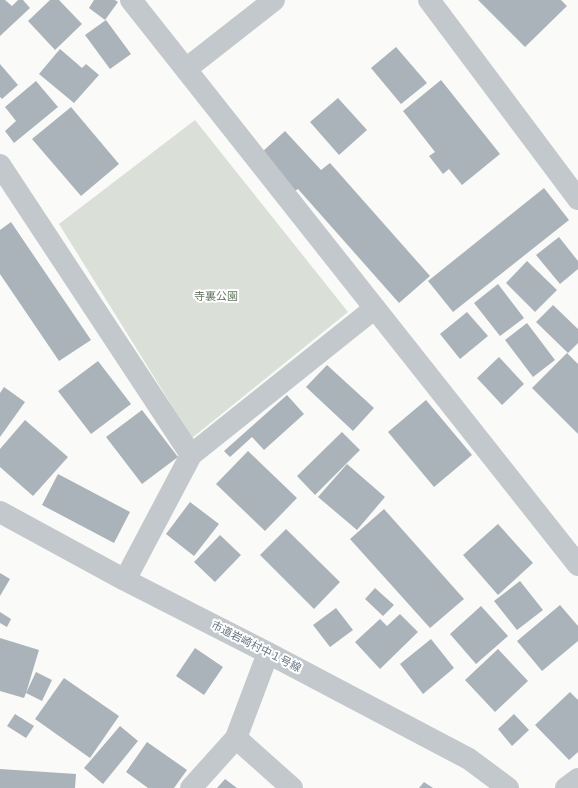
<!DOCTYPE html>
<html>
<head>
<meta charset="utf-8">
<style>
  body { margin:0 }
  canvas { display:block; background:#fafaf8 }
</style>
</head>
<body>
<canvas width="578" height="788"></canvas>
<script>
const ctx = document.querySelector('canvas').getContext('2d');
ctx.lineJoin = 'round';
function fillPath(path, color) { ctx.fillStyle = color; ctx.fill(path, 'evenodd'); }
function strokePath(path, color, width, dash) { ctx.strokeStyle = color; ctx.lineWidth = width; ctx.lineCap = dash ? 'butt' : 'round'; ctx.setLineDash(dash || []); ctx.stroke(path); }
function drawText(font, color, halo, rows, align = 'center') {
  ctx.font = font + ' "Open Sans","Noto Sans JP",sans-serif'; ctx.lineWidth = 4; ctx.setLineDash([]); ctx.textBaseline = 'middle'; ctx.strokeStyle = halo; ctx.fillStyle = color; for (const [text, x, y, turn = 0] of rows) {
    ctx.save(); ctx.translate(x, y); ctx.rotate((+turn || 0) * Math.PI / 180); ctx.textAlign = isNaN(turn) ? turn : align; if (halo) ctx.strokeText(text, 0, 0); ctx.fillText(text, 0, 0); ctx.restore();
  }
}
const green = new Path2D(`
  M 195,120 L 348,312 L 192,438 L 59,224 Z`);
const building = new Path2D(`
  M 0,0 L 5,0 L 12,6 L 18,0 L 23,0 L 30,8 L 0,36 Z
  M 50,0 L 59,0 L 82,24 L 55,50 L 28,21 Z
  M 94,0 L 115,0 L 118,2 L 105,20 L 89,8 Z
  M 478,0 L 561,0 L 567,6 L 525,47 Z
  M 106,20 L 131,54 L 110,69 L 85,35 Z
  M 396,47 L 427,83 L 401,104 L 371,68 Z
  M 60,49 L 82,68 L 86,64 L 99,75 L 74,103 L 39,74 Z
  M 0,64 L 18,85 L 2,99 L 0,97 Z
  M 441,80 L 500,154 L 462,185 L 449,169 L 443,174 L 429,156 L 435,152 L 403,111 Z
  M 36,81 L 58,107 L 14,143 L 5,131 L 16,121 L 5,107 Z
  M 338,98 L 367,130 L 339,155 L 310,122 Z
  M 71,107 L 119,164 L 81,196 L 32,139 Z
  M 285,131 L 321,170 L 330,163 L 430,276 L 399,303 L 298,189 L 295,191 L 261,153 Z
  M 544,188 L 569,220 L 453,312 L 428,281 Z
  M 11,222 L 91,340 L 59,361 L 0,274 L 0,230 Z
  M 559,237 L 578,261 L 578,269 L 560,284 L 536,255 Z
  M 527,261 L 557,290 L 535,312 L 506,283 Z
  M 498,284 L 524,318 L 500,336 L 474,303 Z
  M 553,305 L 578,329 L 578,343 L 568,353 L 536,322 Z
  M 467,312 L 488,336 L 460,359 L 440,334 Z
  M 527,323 L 555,360 L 533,377 L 505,340 Z
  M 567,353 L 578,364 L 578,434 L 532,388 Z
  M 499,357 L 524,384 L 502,405 L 477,378 Z
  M 98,361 L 131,404 L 91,434 L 58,391 Z
  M 327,365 L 374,408 L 353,431 L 306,387 Z
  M 4,387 L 25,402 L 0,437 L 0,393 Z
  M 287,395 L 304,414 L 264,450 L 252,437 L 230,457 L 224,451 Z
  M 426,400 L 472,455 L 434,487 L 388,432 Z
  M 142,410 L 178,457 L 142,484 L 106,437 Z
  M 25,420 L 68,457 L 33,496 L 0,467 L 0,449 Z
  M 342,432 L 360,450 L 315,495 L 297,476 Z
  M 248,451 L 297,498 L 265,531 L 216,484 Z
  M 347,464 L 385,497 L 357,530 L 318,497 Z
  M 58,474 L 130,512 L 114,543 L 42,505 Z
  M 190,502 L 219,524 L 194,556 L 166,534 Z
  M 384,509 L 464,599 L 430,628 L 350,539 Z
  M 498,524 L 533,563 L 498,595 L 463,555 Z
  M 286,529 L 340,582 L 314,609 L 260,555 Z
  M 220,535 L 241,555 L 215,582 L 194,562 Z
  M 0,573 L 10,579 L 0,596 Z
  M 520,581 L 543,610 L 517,630 L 494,601 Z
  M 375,588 L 394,605 L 383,616 L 365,599 Z
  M 560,605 L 578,626 L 578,641 L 542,671 L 517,641 Z
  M 481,606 L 508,636 L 476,664 L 450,634 Z
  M 336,608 L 353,630 L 330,647 L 313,625 Z
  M 0,612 L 11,619 L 7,627 L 0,623 Z
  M 400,614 L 418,632 L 380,669 L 355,642 L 380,619 L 387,626 Z
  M 0,638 L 39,650 L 26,693 L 36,672 L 52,680 L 42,701 L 26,693 L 24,698 L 0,691 Z
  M 431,639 L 454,668 L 423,694 L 400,664 Z
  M 195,648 L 223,667 L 204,695 L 176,676 Z
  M 498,649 L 528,681 L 495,712 L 465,680 Z
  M 64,678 L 119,716 L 90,758 L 35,719 Z
  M 570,692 L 578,700 L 578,752 L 569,760 L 535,725 Z
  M 15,714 L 34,726 L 26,738 L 7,726 Z
  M 514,714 L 529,730 L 512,746 L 498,729 Z
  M 120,726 L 138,741 L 103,784 L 84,768 Z
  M 147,742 L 187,770 L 174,788 L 148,788 L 126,772 Z
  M 0,769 L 76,774 L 75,788 L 0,788 Z
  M 225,779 L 237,788 L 217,788 Z
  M 424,782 L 433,788 L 419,788 Z`);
const minor = new Path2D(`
  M 131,0 L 578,565
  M 429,0 L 578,199
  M 186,69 L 274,0
  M 0,165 L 191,455
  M 0,512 L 125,580 L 268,653 L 469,759 L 508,788
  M 125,580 L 191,455 L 375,308
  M 236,738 L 292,788
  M 191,788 L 236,738 L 268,653
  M 566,788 L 578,779`);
const parkNames = [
  ["寺裏公園",216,297]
];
const streetNames = [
  ["市道岩崎村中１号線",256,647,27]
];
fillPath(green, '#dadfd7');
fillPath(building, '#aab3b9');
strokePath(minor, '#c3c8cc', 22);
drawText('11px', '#687a64', '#fff', parkNames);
drawText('11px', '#657683', '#fff', streetNames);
</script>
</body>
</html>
